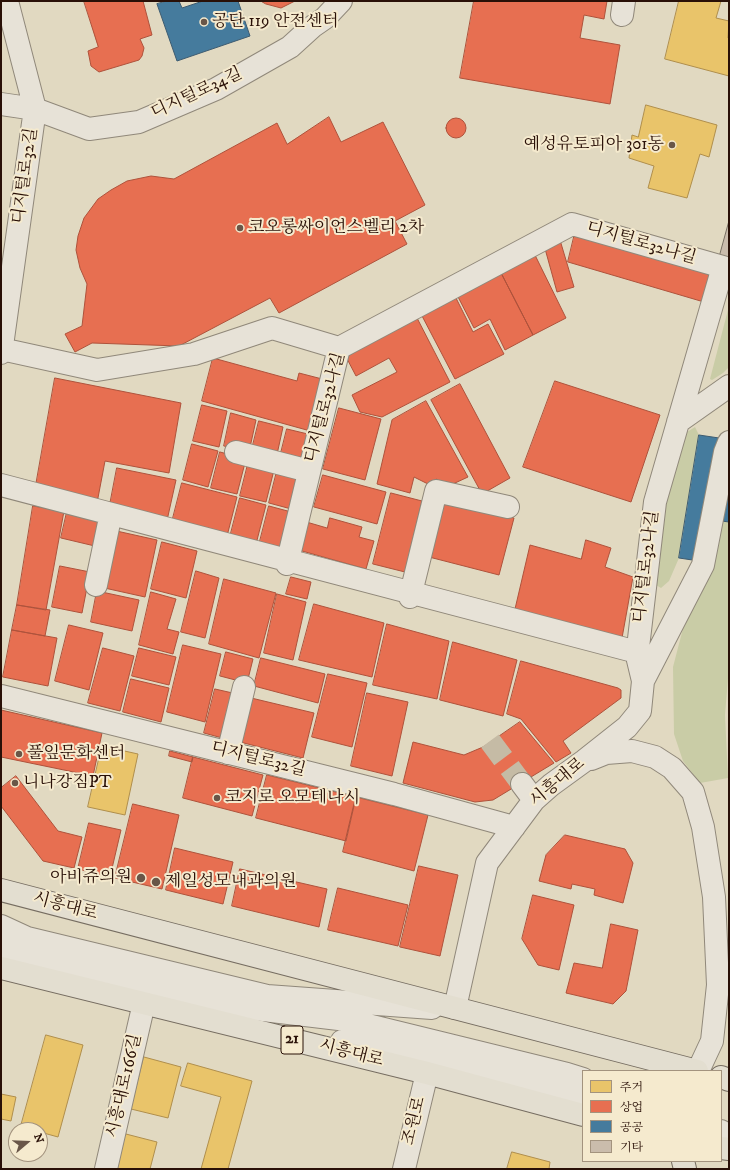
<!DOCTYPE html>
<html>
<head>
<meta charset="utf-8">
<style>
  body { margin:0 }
  #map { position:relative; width:730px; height:1170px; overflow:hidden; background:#e1d9c1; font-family:"IM FELL DW Pica","Noto Serif KR",serif }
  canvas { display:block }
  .frame { position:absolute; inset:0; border:2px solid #291007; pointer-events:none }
  .legend { position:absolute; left:582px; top:1070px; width:140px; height:92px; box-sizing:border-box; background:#f5eace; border:1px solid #a3937e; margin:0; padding:5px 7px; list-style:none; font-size:12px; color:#291007 }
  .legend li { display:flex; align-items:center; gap:8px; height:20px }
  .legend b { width:20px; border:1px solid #a3937e }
  .north { position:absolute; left:8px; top:1122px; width:40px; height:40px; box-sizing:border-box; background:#f5eace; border:1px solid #a3937e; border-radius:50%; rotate:71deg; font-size:11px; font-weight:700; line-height:16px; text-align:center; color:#291007 }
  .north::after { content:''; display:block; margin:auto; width:14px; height:18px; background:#695648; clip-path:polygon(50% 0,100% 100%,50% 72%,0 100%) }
</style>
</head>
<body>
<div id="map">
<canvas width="730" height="1170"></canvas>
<div class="frame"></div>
<ul class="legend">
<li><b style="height:11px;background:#e9c46a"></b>주거</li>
<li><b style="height:11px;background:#e76f51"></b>상업</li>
<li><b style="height:11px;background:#457b9d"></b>공공</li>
<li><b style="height:11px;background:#cabcac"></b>기타</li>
</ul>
<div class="north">N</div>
</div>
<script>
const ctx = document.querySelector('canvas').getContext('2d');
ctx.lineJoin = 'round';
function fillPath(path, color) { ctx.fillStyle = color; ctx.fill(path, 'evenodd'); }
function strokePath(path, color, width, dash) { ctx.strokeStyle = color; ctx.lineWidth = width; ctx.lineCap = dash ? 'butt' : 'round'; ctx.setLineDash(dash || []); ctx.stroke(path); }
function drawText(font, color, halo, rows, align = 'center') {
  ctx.font = font + ' "IM FELL DW Pica","Noto Serif KR",serif'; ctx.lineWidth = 4; ctx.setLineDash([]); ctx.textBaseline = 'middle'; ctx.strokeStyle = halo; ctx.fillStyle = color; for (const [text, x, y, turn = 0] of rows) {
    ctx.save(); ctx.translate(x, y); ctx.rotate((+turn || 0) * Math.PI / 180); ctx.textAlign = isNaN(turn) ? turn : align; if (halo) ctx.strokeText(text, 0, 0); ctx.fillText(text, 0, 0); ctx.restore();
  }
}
const green = new Path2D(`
  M 729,306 L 729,367 L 723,373 L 712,380 L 710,379 Z
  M 695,427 L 699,435 L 679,558 L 669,581 L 661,588 L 656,585 L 664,503 L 687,432 Z
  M 711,521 L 729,522 L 729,666 L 725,715 L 728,778 L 700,783 L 683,761 L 674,734 L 673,667 Z`);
const homes = new Path2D(`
  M 679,1 L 721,1 L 716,18 L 729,21 L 728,38 L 729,38 L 729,76 L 665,59 Z
  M 646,105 L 717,125 L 709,157 L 700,154 L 687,198 L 648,188 L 654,166 L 629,158 L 632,135 L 638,137 Z
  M 102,746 L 138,754 L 125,815 L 88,807 Z
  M 46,1035 L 83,1045 L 58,1137 L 40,1132 L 40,1130 L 34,1130 L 21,1126 Z
  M 144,1057 L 181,1067 L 168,1118 L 131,1109 Z
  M 188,1063 L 252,1081 L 228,1169 L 201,1169 L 221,1097 L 181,1086 Z
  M 1,1094 L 16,1097 L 11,1121 L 1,1119 Z
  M 122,1133 L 157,1142 L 150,1169 L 113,1169 Z
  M 512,1152 L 550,1162 L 549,1169 L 507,1169 Z`);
const shops = new Path2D(`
  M 84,1 L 143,1 L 152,35 L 140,39 L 144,48 L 142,56 L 139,60 L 99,72 L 91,66 L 88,51 L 98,47 Z
  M 261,1 L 295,1 L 281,8 L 266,4 Z
  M 474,1 L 607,1 L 604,19 L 584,15 L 580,38 L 620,45 L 610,104 L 460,78 Z
  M 329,117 L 341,142 L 383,122 L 425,205 L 395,221 L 407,244 L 279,313 L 270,298 L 179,346 L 92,343 L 75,352 L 65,334 L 82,326 L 87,284 L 80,268 L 76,250 L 78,236 L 84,218 L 98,199 L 111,190 L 127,181 L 151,176 L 174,179 L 277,123 L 287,144 Z
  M446 128a10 10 0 1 1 20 0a10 10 0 1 1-20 0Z
  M 575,233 L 712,272 L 704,302 L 568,262 Z
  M 560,240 L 574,287 L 557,292 L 544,245 Z
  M 533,251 L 566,318 L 533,335 L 499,269 Z
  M 499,269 L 533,335 L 505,350 L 490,319 L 474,328 L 455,291 Z
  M 455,296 L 473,332 L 488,324 L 504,354 L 455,379 L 421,314 Z
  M 416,316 L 450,382 L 382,417 L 360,412 L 352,395 L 397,372 L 389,358 L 356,376 L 344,353 Z
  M 213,358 L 297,381 L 299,373 L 326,380 L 314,432 L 202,401 Z
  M 55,378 L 181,403 L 169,473 L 105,461 L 97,503 L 35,491 Z
  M 555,381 L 660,415 L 631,502 L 523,467 Z
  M 460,384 L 510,478 L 482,494 L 431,400 Z
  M 426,401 L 468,477 L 442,489 L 437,479 L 428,484 L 414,477 L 410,493 L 377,484 L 392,420 Z
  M 202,405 L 227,411 L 219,447 L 193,441 Z
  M 339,408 L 381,419 L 365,480 L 323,469 Z
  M 231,413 L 256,420 L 249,452 L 224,446 Z
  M 259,421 L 283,427 L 276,459 L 251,453 Z
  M 287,429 L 312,435 L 304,467 L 279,461 Z
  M 192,444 L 218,451 L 208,487 L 183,480 Z
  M 220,452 L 246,459 L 237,494 L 211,488 Z
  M 249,460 L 275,466 L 266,502 L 240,496 Z
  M 278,467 L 304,473 L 295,510 L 269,503 Z
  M 117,468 L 176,480 L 166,525 L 109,510 Z
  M 323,475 L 386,492 L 377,524 L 314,507 Z
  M 182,483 L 237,497 L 226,540 L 171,526 Z
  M 391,493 L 422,501 L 405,572 L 373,564 Z
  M 240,498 L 266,505 L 255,548 L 229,541 Z
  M 444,499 L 514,518 L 499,575 L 429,557 Z
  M 33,506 L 64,511 L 46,610 L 17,605 Z
  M 269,506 L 295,513 L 280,555 L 258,549 Z
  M 67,512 L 104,521 L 99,547 L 61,538 Z
  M 330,518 L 362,527 L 359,537 L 374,541 L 366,569 L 295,549 L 303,521 L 327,528 Z
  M 112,530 L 157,540 L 145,597 L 100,587 Z
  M 586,540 L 611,548 L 605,567 L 633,577 L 622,638 L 515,609 L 530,545 L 581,559 Z
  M 162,542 L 197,551 L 186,598 L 151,589 Z
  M 60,566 L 90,572 L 82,613 L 52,607 Z
  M 196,571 L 219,578 L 205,638 L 181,632 Z
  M 291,577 L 311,582 L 307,599 L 286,594 Z
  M 224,579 L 276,593 L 259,658 L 209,644 Z
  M 97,591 L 139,600 L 132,631 L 91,622 Z
  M 151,592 L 176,599 L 167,629 L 179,632 L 173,654 L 139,645 Z
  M 277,594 L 306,602 L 293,660 L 264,653 Z
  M 314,604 L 384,623 L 372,677 L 299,660 Z
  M 17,605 L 50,610 L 45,636 L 12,630 Z
  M 387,624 L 449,641 L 437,699 L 373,685 Z
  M 69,625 L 103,633 L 89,690 L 55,681 Z
  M 12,630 L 57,638 L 48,686 L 3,677 Z
  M 453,642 L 517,660 L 503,716 L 440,700 Z
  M 183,645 L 221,654 L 205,722 L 167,712 Z
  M 103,648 L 134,656 L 120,711 L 88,703 Z
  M 139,648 L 176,657 L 169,685 L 132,676 Z
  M 226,652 L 253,659 L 247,683 L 220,676 Z
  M 261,658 L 325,674 L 318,703 L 254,686 Z
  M 521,661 L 618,688 L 621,690 L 621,698 L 563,741 L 571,753 L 556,762 L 521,719 L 507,714 Z
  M 328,674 L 367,683 L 352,747 L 312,737 Z
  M 131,679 L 169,688 L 161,722 L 123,712 Z
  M 215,689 L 237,694 L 226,739 L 204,733 Z
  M 367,693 L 408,702 L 392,776 L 351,766 Z
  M 247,697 L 314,713 L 303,758 L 236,741 Z
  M 1,710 L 102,733 L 93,776 L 1,757 Z
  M 520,722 L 554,763 L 493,800 L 475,802 L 403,783 L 413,742 L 464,755 L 483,747 Z
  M 170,751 L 193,757 L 192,762 L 169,756 Z
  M 193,757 L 263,775 L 252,816 L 183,798 Z
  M 267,775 L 356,797 L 346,841 L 256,818 Z
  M 16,776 L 58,831 L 82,837 L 74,868 L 43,861 L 1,806 L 1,788 Z
  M 356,797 L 428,815 L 414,871 L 343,852 Z
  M 133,804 L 179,815 L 162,889 L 115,878 Z
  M 89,823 L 121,830 L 110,877 L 78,869 Z
  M 565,835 L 625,849 L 633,863 L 623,903 L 594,895 L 595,889 L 572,884 L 571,889 L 539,881 L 546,855 Z
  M 175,848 L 233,862 L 223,904 L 166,890 Z
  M 419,866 L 458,875 L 440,956 L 400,947 Z
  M 240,869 L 327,889 L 319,927 L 232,906 Z
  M 338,888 L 408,905 L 398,946 L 328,930 Z
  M 533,895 L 574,905 L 559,970 L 538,965 L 522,939 Z
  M 611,924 L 638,930 L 626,991 L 613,1004 L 566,993 L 574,963 L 602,968 Z`);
const public = new Path2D(`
  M 167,1 L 179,1 L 182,8 L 203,1 L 238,1 L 250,36 L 177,61 L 157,4 Z
  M 699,435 L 719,438 L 711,491 L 729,494 L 729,522 L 707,519 L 699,561 L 679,558 Z`);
const building = new Path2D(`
  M 729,221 L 729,258 L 720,255 Z`);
const minorTunnel = new Path2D(`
  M 490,741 L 522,784`);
const minor = new Path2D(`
  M 622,15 L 624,1
  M 1,104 L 35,109 L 89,129 L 139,122 L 216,89 L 290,47 L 312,27 L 325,18 L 341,1
  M 1,349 L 97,370 L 194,354 L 272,328 L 339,348
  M 1,353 L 35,109 L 7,1
  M 678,422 L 729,386
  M 236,452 L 309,471
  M 1,485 L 637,652
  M 287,564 L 339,348 L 572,224 L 723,267 L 655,502 L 637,656 L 643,681 L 640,711 L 627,727 L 584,761 L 551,785 L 534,800 L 487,863 L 455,1008
  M 96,585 L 110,518
  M 410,597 L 436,491 L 508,507
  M 643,681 L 703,565 L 725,452 L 729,442
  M 1,696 L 394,794 L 514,827
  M 228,753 L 244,687
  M 591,759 L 606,753 L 632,751 L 655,757 L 672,768 L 693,792 L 703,827 L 714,897 L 718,985 L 712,1041 L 698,1071
  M 522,784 L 534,800
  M 1,926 L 27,938 L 267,996 L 432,1008
  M 1,948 L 23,956 L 238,1007 L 347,1020 L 567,1074 L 583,1079
  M 342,1041 L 583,1094
  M 721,1131 L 729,1136
  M 106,1169 L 144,1003
  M 404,1169 L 427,1073`);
const major = new Path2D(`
  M 1,890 L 697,1071
  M 1,968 L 427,1073 L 583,1115
  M 721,1077 L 729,1080
  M 721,1148 L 729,1149
  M 683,1161 L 685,1169`);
const markers = [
  [204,22,4,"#695648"],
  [672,145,4,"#695648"],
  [240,228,4,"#695648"],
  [19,754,4,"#695648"],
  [15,783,4,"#695648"],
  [217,798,4,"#695648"],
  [141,878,5,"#695648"],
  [156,882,5,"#695648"]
];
const shields = [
  [292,1040,22]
];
const shieldNames = [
  ["21",292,1040]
];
const poiNames = [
  ["공단 119 안전센터",212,22],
  ["예성유토피아 301동",664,145,"right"],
  ["코오롱싸이언스벨리 2차",248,228],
  ["풀잎문화센터",27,754],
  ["니나강짐PT",23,783],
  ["코지로 오모테나시",225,798],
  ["아비쥬의원",132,878,"right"],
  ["제일성모내과의원",165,882]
];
const streetNames = [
  ["디지털로34길",197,94,-25],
  ["디지털로32길",26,176,-82],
  ["디지털로32나길",641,244,16],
  ["디지털로32나길",326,408,-75],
  ["디지털로32나길",647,567,-83],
  ["디지털로32길",258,760,14],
  ["시흥대로",558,783,-40],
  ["시흥대로",65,907,15],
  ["시흥대로",351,1054,14],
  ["시흥대로166길",125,1086,-77],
  ["조원로",415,1121,-76]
];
fillPath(green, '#c9cca6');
fillPath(homes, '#e9c46a');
strokePath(homes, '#af8e4c', 1);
fillPath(shops, '#e76f51');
strokePath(shops, '#ae523b', 1);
fillPath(public, '#457b9d');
strokePath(public, '#3d5b70', 1);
fillPath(building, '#cabcac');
strokePath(building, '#766d61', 1);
strokePath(minorTunnel, '#c5bba5', 22, [22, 11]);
strokePath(minor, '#90887a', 24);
strokePath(major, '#766d61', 24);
strokePath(minor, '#e7e2d7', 22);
strokePath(major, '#e3ded0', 22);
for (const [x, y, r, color] of markers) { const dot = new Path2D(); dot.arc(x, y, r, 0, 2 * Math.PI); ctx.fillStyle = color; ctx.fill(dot); strokePath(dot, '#f5eace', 1.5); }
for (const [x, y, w] of shields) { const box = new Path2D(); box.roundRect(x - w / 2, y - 14, w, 28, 3); ctx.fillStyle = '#f5eace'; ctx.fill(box); strokePath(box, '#291007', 1); }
drawText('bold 16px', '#291007', null, shieldNames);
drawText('17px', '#291007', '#f5eace', poiNames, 'left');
drawText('17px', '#291007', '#f5eace', streetNames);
</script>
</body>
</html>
